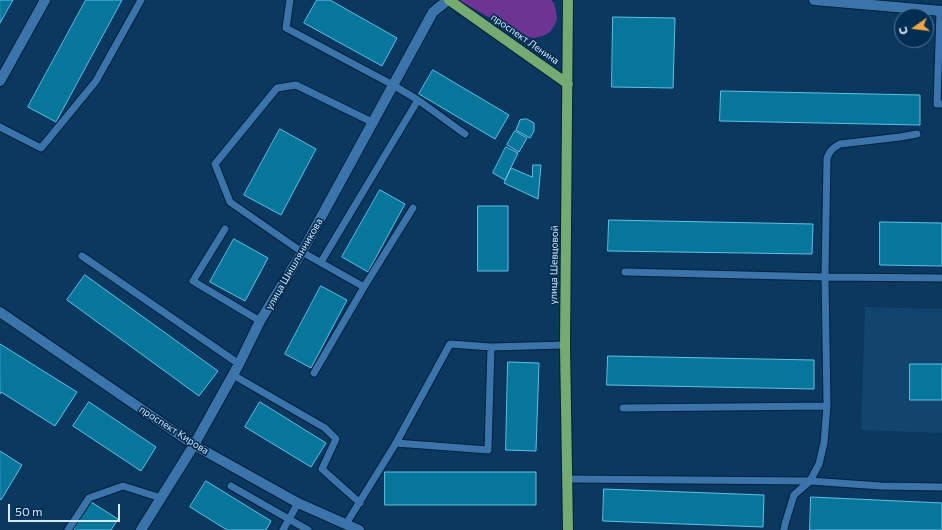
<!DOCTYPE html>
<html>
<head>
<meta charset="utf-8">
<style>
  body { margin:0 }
  #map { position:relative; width:942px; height:530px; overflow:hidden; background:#0a385e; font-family:Commissioner,sans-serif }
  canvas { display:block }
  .north { position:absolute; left:894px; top:8px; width:40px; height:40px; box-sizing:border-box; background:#002e53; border:1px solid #567895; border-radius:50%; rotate:256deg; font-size:11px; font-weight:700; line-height:16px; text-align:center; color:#d6e7f9 }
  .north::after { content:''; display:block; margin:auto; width:14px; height:18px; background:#f2a542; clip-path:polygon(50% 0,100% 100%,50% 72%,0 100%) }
  .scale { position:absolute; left:8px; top:504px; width:112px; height:18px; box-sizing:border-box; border:2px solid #d6e7f9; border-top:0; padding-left:5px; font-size:12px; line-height:14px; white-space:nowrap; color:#d6e7f9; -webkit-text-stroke:3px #002e53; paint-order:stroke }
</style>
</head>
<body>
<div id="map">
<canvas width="942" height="530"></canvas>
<div class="north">С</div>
<div class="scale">50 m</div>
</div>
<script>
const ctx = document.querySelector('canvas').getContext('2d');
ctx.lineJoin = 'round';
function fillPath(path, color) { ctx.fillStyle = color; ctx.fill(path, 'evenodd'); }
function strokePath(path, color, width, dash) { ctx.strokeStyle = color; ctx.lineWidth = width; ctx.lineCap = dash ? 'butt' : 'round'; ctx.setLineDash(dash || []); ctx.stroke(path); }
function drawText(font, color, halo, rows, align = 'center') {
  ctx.font = font + ' Commissioner,sans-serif'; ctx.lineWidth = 3.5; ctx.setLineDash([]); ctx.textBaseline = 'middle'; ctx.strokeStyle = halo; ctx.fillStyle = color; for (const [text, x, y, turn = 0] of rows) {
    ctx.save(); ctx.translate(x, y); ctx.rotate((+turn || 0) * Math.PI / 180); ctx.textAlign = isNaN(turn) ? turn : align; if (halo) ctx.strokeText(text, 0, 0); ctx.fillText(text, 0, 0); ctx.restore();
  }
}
const built = new Path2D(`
  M 865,307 L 942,309 L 942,433 L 861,430 Z`);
const green = new Path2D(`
  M 459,0 L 551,0 L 554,3 L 556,11 L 557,20 L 554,26 L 550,32 L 543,36 L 533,38 L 521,36 Z`);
const building = new Path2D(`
  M 0,0 L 13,0 L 0,23 Z
  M 86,0 L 122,0 L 56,122 L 28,107 Z
  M 317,0 L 330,0 L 397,38 L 382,66 L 304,23 Z
  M 613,17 L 675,18 L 673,88 L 612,87 Z
  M 433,70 L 509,115 L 495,139 L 419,94 Z
  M 721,91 L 920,95 L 920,125 L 720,121 Z
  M 527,119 L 534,123 L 534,131 L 530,138 L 516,130 L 520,120 Z
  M 280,129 L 316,149 L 281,215 L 244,195 Z
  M 515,131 L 527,138 L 519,152 L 507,145 Z
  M 506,147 L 518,153 L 505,180 L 493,173 Z
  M 533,165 L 541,165 L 538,199 L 504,183 L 511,168 L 532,177 Z
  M 380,190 L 405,204 L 368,272 L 342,257 Z
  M 478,206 L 508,206 L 508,271 L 478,271 Z
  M 609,220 L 813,224 L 812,254 L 608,251 Z
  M 880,222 L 942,223 L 942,266 L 880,265 Z
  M 234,239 L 268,258 L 245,301 L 210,282 Z
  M 85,275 L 218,371 L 199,396 L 67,300 Z
  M 321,286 L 347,300 L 311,368 L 285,354 Z
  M 0,344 L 77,392 L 55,426 L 1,392 L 0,394 Z
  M 608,356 L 814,360 L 814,389 L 607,385 Z
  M 508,362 L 539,363 L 536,451 L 506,450 Z
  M 910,364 L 942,364 L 942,400 L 910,400 Z
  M 89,402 L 156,447 L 141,471 L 73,426 Z
  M 260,402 L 326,443 L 311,467 L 245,427 Z
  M 0,451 L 22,465 L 1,500 L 0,499 Z
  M 385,472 L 536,472 L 536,505 L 385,505 Z
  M 206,481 L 271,521 L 266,530 L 227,530 L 190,507 Z
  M 604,489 L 764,495 L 763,527 L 603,521 Z
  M 811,497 L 942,503 L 942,530 L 810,530 Z
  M 91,502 L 118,519 L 111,530 L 74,530 Z`);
const service = new Path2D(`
  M 290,0 L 286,28 L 393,85 L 418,100 L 465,134
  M 940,11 L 937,104 L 942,104
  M 0,127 L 41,148 L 96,81 L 141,0
  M 225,229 L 193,281 L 260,321
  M 82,256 L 239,364
  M 321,262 L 418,100
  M 625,272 L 825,277 L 942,278
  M 364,287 L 413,208
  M 314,373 L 364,287 L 302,252 L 230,202 L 215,164 L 277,88 L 296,85 L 372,122
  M 233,375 L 325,428 L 336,439 L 322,469 L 360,503
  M 623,408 L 827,406
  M 396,443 L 488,450 L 491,347
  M 568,479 L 810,481 L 881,486 L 942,487
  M 231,486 L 308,530
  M 346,524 L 396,443 L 450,344 L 491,347 L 565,345
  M 68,530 L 89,498 L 123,486 L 161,498
  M 283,530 L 298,503
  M 784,530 L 785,524 L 794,495 L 810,481 L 819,464 L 824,443 L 827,406 L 825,277 L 827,158 C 830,150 833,148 840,144 L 900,137 L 917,134`);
const minor = new Path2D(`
  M 0,81 L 45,0
  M 0,312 L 194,445 L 298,503 L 359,530
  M 141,530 L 194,445 L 239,364 L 260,321 L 302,252 L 433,12 L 448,0`);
const tertiary = new Path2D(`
  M 814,0 L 942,11`);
const primary = new Path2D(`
  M 449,0 L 568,84
  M 568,0 L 565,345 L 568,530`);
const streetNames = [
  ["проспект Ленина",525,39,35],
  ["улица Шишлянникова",294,264,-60],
  ["улица Шевцовой",554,265,-89],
  ["проспект Кирова",174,430,33]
];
fillPath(built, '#11456e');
fillPath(green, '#6d3493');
fillPath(building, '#06779b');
strokePath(building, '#64bee6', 1);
strokePath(service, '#011f39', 9);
strokePath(minor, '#011f39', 12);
strokePath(tertiary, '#011f39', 12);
strokePath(primary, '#011f39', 12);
strokePath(service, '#3b74aa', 7);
strokePath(minor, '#3b74aa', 10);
strokePath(tertiary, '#3b74aa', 10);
strokePath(primary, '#74ab72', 10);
drawText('10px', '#d6e7f9', '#002e53', streetNames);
</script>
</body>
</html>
